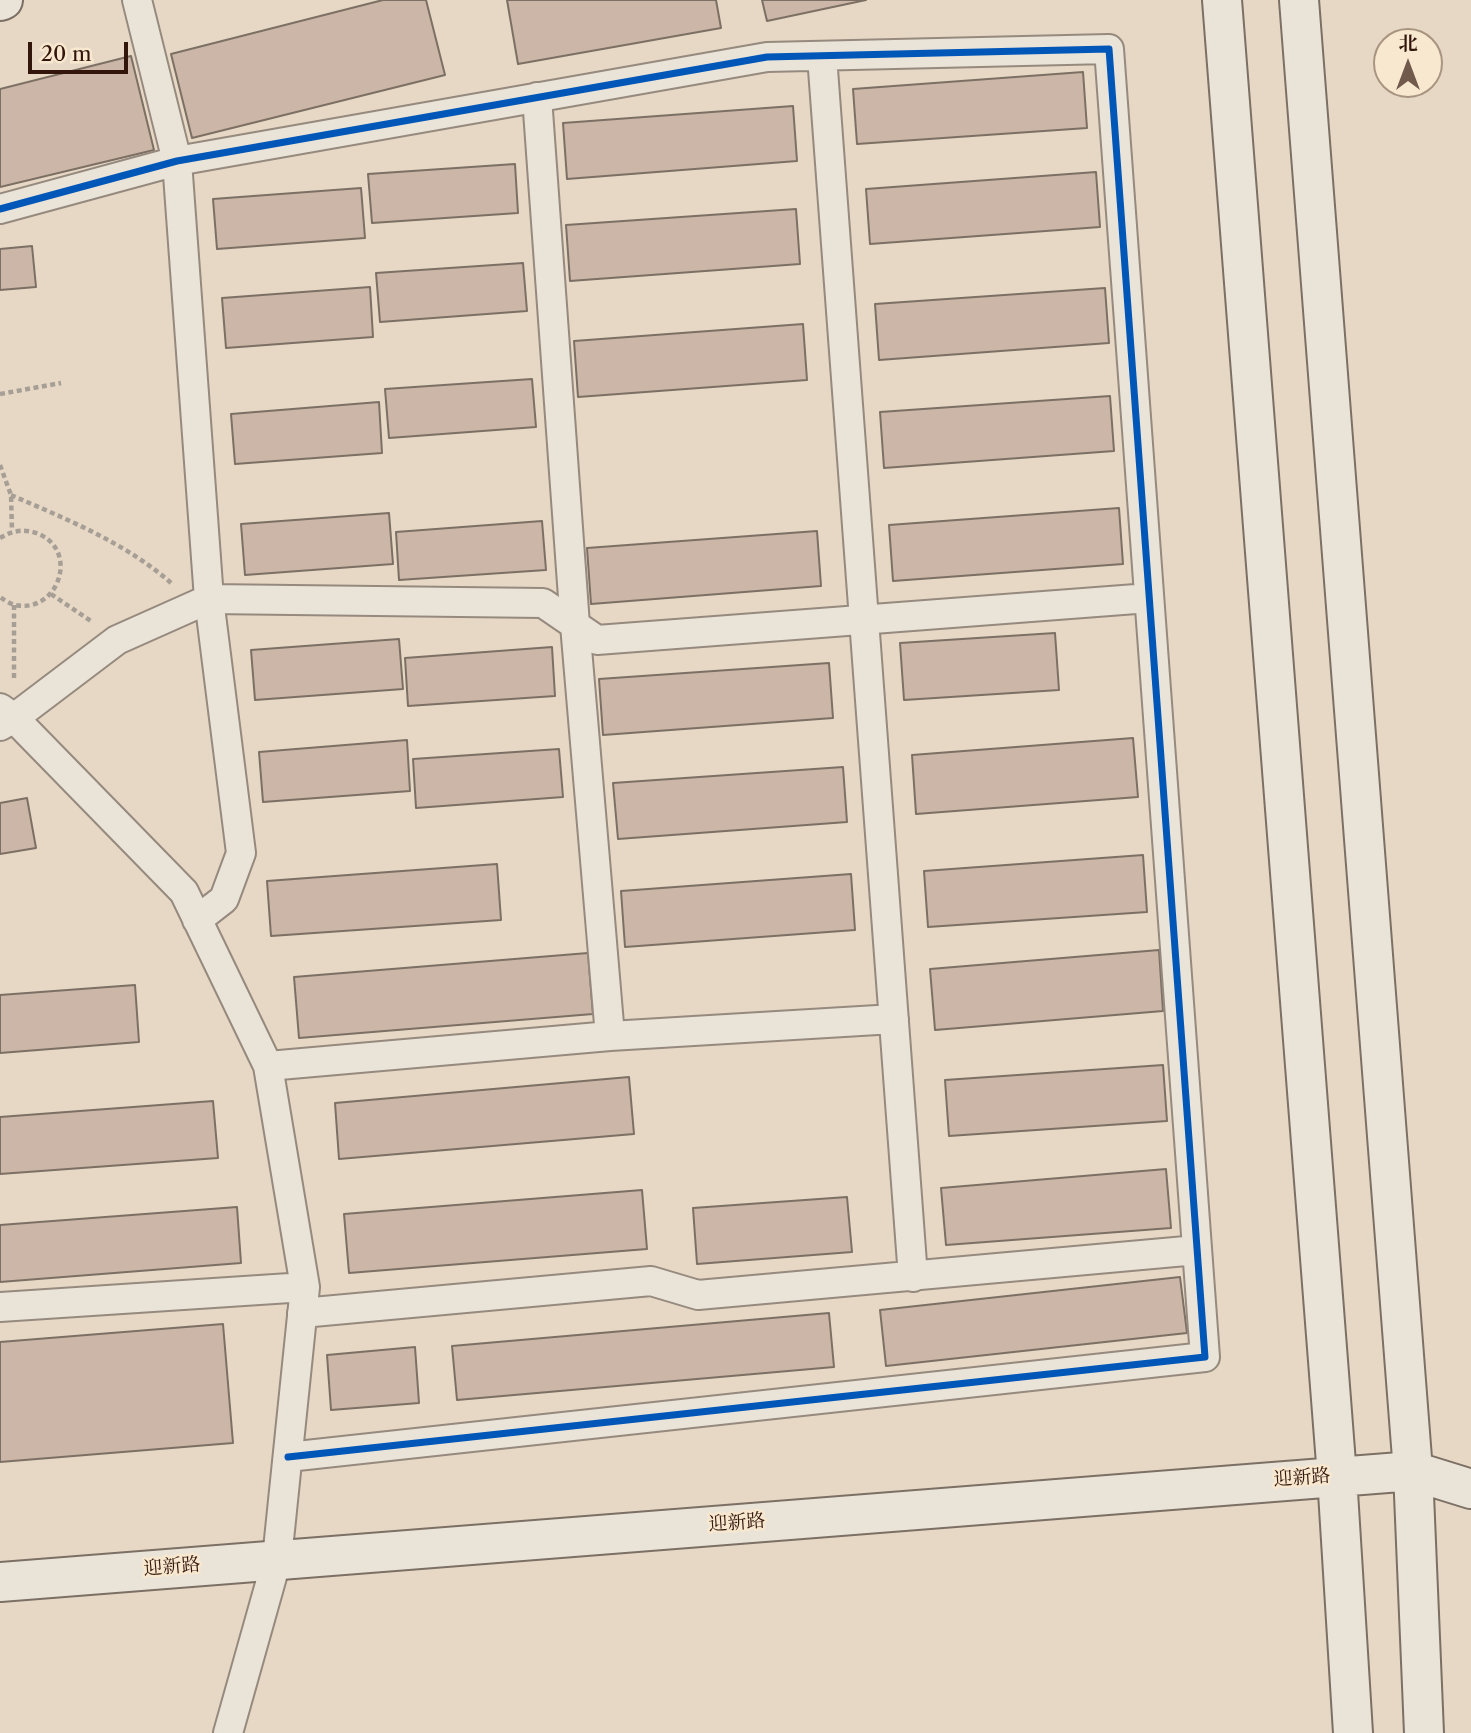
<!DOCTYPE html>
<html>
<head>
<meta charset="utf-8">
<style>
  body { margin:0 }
  #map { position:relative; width:1471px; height:1733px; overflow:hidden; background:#e6d8c4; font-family:"Libre Caslon Text","Noto Serif SC",serif }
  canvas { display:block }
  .north { position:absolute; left:1373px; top:28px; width:70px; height:70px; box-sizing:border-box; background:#f8e8cf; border:2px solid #a99481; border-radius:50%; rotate:0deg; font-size:19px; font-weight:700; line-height:28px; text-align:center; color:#32150b }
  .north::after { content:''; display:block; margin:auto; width:24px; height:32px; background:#71594c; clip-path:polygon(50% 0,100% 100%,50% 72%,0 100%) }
  .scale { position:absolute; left:28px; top:42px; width:100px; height:32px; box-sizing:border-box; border:4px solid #32150b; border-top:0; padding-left:9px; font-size:21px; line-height:24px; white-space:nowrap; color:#32150b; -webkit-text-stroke:5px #f8e8cf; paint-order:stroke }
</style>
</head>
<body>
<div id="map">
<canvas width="1471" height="1733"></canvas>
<div class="north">北</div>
<div class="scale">20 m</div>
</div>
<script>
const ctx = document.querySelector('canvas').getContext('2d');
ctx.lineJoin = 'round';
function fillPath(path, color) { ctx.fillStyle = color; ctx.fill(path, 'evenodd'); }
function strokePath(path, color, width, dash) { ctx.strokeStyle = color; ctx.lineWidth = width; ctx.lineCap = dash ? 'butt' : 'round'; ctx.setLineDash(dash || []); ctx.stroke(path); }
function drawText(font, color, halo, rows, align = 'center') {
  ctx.font = font + ' "Libre Caslon Text","Noto Serif SC",serif'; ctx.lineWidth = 5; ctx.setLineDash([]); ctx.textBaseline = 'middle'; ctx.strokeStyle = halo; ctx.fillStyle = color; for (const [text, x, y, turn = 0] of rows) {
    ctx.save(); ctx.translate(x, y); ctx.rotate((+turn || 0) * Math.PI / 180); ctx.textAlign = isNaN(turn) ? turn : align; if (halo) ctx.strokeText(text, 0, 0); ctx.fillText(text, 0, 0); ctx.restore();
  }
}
const building = new Path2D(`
  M 383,0 L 426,0 L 445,75 L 192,138 L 171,54 Z
  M 507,0 L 716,0 L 721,28 L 518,64 Z
  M 762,0 L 866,0 L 767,21 Z
  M 131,56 L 154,150 L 0,187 L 0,89 Z
  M 1083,72 L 1087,128 L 857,144 L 853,89 Z
  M 793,106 L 797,161 L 567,179 L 563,123 Z
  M 515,164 L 518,213 L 372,223 L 368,174 Z
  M 1096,172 L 1100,227 L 870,244 L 866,189 Z
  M 361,188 L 365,238 L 217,249 L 213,199 Z
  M 796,209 L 800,264 L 570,281 L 566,225 Z
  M 32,246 L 36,287 L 0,290 L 0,249 Z
  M 523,263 L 527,311 L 380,322 L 376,273 Z
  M 370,287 L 373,337 L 226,348 L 222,298 Z
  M 1105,288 L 1109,343 L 879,360 L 875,304 Z
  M 803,324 L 807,380 L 578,397 L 574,341 Z
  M 532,379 L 536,427 L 389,438 L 385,389 Z
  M 1110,396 L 1114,451 L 884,468 L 880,412 Z
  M 379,402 L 382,453 L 235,464 L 231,414 Z
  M 1119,508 L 1123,564 L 893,581 L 889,525 Z
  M 389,513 L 393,564 L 245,575 L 241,524 Z
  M 542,521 L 546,570 L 399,580 L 396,532 Z
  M 817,531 L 821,586 L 591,604 L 587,548 Z
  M 1055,633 L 1059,690 L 904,700 L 900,643 Z
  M 399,639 L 403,689 L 255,700 L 251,650 Z
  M 552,647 L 555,696 L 408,706 L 405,658 Z
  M 829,663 L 833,718 L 603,735 L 599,679 Z
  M 1133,738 L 1138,797 L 916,814 L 912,755 Z
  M 407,740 L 410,791 L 263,802 L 259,752 Z
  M 559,749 L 563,797 L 416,808 L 413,759 Z
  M 843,767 L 847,822 L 618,839 L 613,783 Z
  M 27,798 L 36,848 L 0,854 L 0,803 Z
  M 1143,855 L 1147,912 L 928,927 L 924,871 Z
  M 497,864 L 501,920 L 271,936 L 267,881 Z
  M 851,874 L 855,930 L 625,947 L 621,891 Z
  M 1159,950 L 1163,1011 L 935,1030 L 930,969 Z
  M 588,953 L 593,1014 L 299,1038 L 294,977 Z
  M 135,985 L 139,1042 L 0,1053 L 0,995 Z
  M 1163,1065 L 1167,1121 L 949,1136 L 945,1080 Z
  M 629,1077 L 634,1134 L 339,1159 L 335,1103 Z
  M 213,1101 L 218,1158 L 0,1174 L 0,1117 Z
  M 1166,1169 L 1171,1228 L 946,1245 L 941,1188 Z
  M 642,1190 L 647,1249 L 349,1273 L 344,1214 Z
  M 847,1197 L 852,1252 L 697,1264 L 693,1208 Z
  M 237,1207 L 241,1263 L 0,1282 L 0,1225 Z
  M 1180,1277 L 1187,1333 L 886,1366 L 880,1310 Z
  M 829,1313 L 834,1367 L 457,1400 L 452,1346 Z
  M 223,1324 L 233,1443 L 0,1462 L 0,1342 Z
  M 415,1347 L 419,1403 L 331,1410 L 327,1355 Z`);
const path = new Path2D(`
  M 0,394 L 61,383
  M 0,465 L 11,495 L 12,531
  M 11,495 C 66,519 126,543 171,583
  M 0,538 C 13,530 26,528 41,535 C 79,554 57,614 15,605 C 10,604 4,600 0,597
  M 51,594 L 91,621
  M 14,605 L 14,681`);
const street = new Path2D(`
  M 137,0 L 177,161 L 209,599 L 241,853 L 224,899 L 197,920
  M 822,56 L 913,1277
  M 537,97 L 575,625 L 610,1036
  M 0,209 L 177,161 L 767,57 L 1109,49 L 1205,1357 L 288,1457
  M 0,708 L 14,718 L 184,892 L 268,1066 L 305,1287 L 277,1559 L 228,1733
  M 0,726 L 14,718 L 117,640 L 209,599 L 543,603 L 597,640 L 1149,598
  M 268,1066 L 610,1036 L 894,1019
  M 0,1307 L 305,1287
  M 302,1313 L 651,1281 L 698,1295 L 1197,1250`);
const secondary = new Path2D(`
  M 1222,0 L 1337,1476 L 1353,1733
  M 1299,0 L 1413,1471 L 1424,1733
  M 0,1 L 3,0
  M 0,1582 L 1413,1471 L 1471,1489`);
const cycleway = new Path2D(`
  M 0,209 L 177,161 L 767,57 L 1109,49 L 1205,1357 L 288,1457`);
const streetNames = [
  ["迎新路",1302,1478,-4],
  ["迎新路",737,1523,-4],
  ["迎新路",172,1567,-5]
];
fillPath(building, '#ccb6a7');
strokePath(building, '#7c7065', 2);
strokePath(street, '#968a7e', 32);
strokePath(secondary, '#7c7065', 42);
strokePath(path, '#a79f96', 4.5, [5, 3.5]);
strokePath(street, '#eae3d8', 28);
strokePath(secondary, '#eae3d8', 38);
strokePath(cycleway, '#0057b8', 7);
drawText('19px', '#32150b', '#f8e8cf', streetNames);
</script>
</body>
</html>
